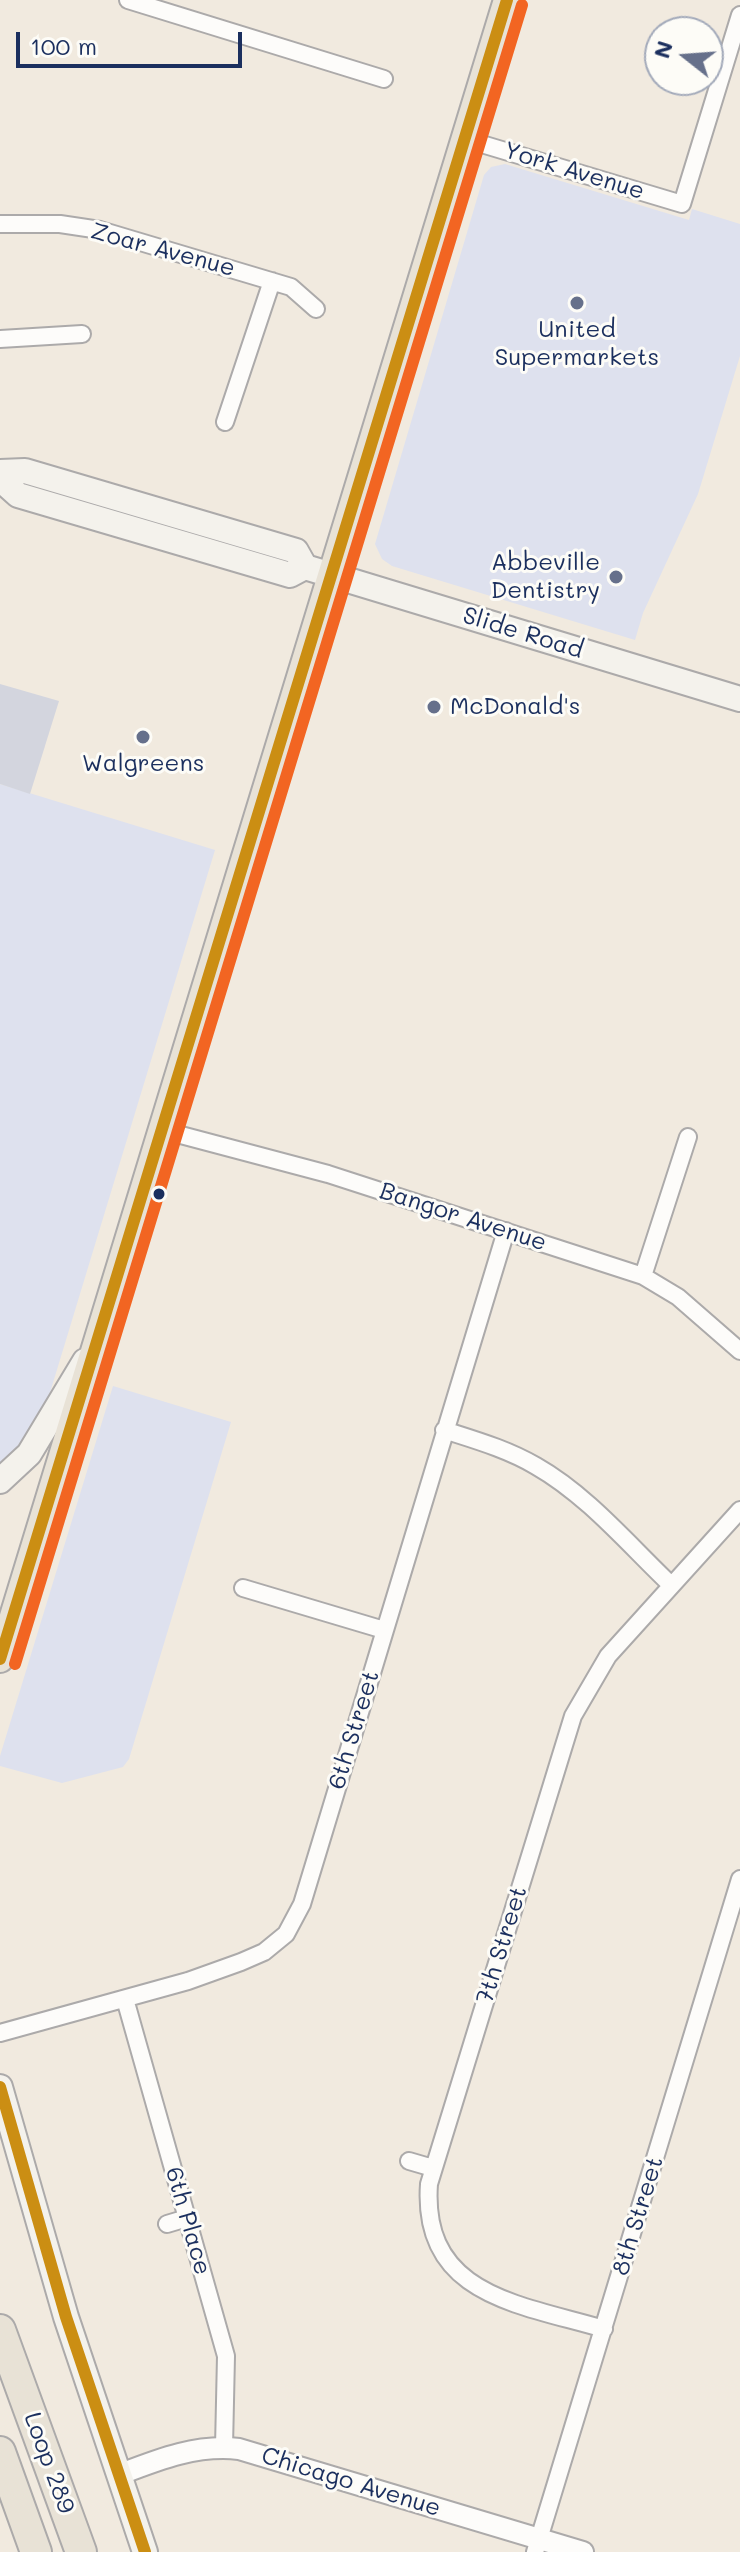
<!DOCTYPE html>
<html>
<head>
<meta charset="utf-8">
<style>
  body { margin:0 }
  #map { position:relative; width:740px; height:2552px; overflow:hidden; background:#f1eadf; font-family:Mali,sans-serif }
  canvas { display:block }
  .north { position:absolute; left:644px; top:16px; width:80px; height:80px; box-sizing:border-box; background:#fdfcf7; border:2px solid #a3aaba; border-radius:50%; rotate:287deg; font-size:22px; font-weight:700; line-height:32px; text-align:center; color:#1b2f5e }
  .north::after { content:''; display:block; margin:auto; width:28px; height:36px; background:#66708b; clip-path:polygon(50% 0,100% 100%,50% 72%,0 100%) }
  .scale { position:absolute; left:16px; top:32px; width:226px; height:36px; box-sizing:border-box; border:4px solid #1b2f5e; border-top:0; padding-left:10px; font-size:24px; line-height:28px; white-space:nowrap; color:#1b2f5e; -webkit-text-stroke:6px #fdfcf7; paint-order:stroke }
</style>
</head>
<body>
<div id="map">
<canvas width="740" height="2552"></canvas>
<div class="north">N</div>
<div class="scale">100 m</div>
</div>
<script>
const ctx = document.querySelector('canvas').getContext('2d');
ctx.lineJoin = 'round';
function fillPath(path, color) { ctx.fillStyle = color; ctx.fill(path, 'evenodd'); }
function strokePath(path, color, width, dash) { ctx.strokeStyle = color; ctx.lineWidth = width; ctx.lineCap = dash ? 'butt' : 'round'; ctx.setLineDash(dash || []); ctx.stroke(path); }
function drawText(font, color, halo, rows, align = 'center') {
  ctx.font = font + ' Mali,sans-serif'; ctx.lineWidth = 6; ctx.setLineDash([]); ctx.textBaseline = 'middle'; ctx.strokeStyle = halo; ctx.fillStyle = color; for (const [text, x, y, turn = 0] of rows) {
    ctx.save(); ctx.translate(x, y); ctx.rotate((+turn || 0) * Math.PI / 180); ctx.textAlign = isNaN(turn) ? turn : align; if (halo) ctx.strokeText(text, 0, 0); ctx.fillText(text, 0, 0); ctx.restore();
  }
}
const built = new Path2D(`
  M 505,164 L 689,220 L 692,209 L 740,224 L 740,356 L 698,494 L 643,613 L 635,640 L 392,566 L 382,559 L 375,544 L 484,175 L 491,167 Z
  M 0,784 L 215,850 L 45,1409 L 24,1443 L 0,1466 Z
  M 113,1386 L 231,1422 L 129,1759 L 123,1767 L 62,1783 L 0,1766 L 0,1756 Z`);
const industrial = new Path2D(`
  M 0,684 L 59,701 L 30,794 L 0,784 Z`);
const minor = new Path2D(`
  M 128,0 L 384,79
  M 465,139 L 682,204 L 740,15
  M 0,224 L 60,224 L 100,230 L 291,287 L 316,309
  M 0,339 L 82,334
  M 225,422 L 272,281
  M 162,1130 L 328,1174 L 643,1276 L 678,1297 L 740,1351
  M 643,1276 L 688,1137
  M 444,1430 C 475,1440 507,1449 536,1466 C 587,1495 628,1544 670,1584
  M 243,1588 L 384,1630
  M 125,1999 L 226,2356 L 224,2447
  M 0,2033 L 188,1981 L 241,1962 L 264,1952 L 286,1934 L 302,1904 L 506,1231
  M 409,2161 L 433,2168
  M 167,2224 L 187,2218
  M 604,2329 C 520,2304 421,2296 429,2184 L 573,1716 L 608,1656 L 740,1510
  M 535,2552 L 740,1879`);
const tertiary = new Path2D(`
  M 118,2475 C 157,2460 196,2444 239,2449 L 583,2552`);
const secondary = new Path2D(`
  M 0,472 L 25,471 L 296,551 L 305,567 L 740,699
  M 0,479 L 18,495 L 290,575 L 305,567
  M 0,1481 L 29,1454 L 85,1361
  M 0,2087 L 66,2317 L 145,2552`);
const primary = new Path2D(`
  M 0,1659 L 507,0`);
const motorway = new Path2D(`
  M 0,2330 L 81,2552
  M 0,2452 L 36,2552`);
const bus1 = new Path2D(`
  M 0,1659 L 507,0
  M 0,2087 L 66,2317 L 145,2552`);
const bus2 = new Path2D(`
  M 15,1664 L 522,5`);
const markers = [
  [577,303,8,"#66708b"],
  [616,577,8,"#66708b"],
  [434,707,8,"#66708b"],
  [143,737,8,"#66708b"],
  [159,1194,7,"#1b2f5e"]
];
const streetNames = [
  ["York Avenue",574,171,17],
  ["Zoar Avenue",163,250,15],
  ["Slide Road",523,633,17],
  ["Bangor Avenue",463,1217,18],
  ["6th Street",354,1730,-73],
  ["7th Street",502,1945,-73],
  ["8th Street",638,2216,-73],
  ["6th Place",188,2221,74],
  ["Loop 289",49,2463,70],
  ["Chicago Avenue",351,2482,17]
];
const poiNames = [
  ["United",577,330],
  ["Supermarkets",577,358],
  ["Abbeville",600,563,"right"],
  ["Dentistry",600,591,"right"],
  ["McDonald's",450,707,"left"],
  ["Walgreens",143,764]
];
fillPath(built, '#dee1ee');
fillPath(industrial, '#d3d5de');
strokePath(minor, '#acaaaa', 20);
strokePath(tertiary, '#acaaaa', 24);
strokePath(secondary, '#acaaaa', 28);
strokePath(primary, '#acaaaa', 30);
strokePath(motorway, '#acaaaa', 34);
strokePath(minor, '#fdfcfa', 16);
strokePath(tertiary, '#fdfcfa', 20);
strokePath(secondary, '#f4f2ec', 24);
strokePath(primary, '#e8e2d6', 26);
strokePath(motorway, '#e8e2d6', 30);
strokePath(bus1, '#cb8e13', 12);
strokePath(bus2, '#f26522', 12);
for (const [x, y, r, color] of markers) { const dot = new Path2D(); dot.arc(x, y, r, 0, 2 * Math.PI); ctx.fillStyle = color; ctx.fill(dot); strokePath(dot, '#fdfcf7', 3); }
drawText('24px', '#1b2f5e', '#fdfcf7', streetNames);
drawText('24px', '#1b2f5e', '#fdfcf7', poiNames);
</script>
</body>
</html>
